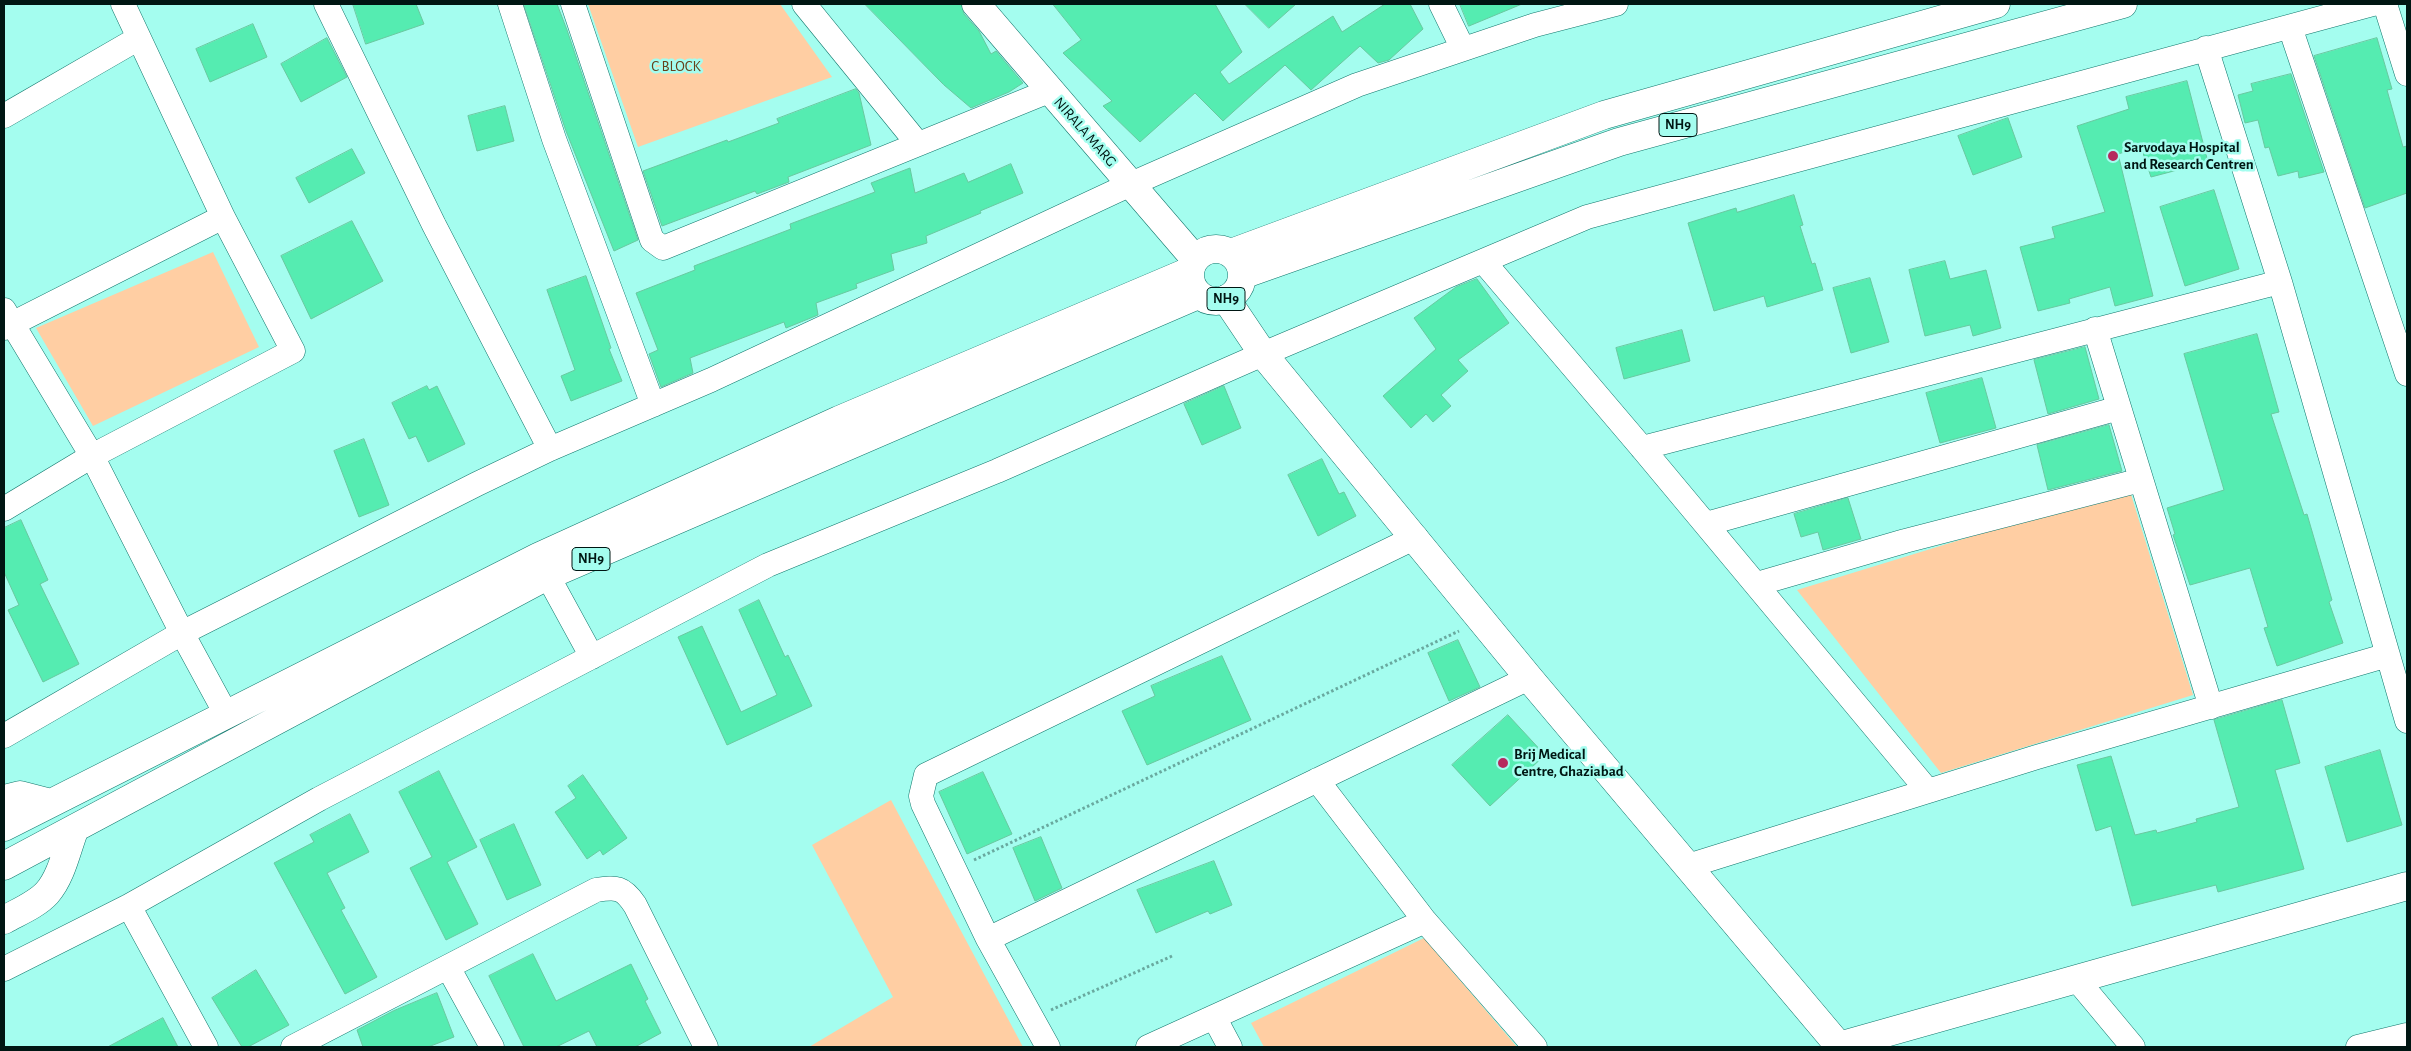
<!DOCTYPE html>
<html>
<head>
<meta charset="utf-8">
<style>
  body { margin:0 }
  #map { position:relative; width:2411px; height:1051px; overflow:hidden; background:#a4fdef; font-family:"Alegreya Sans",sans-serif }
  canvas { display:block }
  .frame { position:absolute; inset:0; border:5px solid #001613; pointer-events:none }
</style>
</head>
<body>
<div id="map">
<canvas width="2411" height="1051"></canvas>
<div class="frame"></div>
</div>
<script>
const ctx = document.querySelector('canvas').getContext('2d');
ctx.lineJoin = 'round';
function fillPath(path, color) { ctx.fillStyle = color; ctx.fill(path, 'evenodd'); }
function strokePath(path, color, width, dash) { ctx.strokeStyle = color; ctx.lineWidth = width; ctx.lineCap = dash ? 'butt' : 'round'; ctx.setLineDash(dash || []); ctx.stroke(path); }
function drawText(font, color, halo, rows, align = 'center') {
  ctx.font = font + ' "Alegreya Sans",sans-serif'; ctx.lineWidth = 5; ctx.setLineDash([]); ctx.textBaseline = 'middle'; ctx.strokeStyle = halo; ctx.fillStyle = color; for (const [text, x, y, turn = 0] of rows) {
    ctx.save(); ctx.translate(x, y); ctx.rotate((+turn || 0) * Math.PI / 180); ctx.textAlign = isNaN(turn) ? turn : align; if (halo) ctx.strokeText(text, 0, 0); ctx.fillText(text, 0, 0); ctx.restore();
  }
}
const green = new Path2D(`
  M 588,4 L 780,4 L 832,77 L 638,147 Z
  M 213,252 L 259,347 L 93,426 L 36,328 Z
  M 2129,488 L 2193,695 L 1941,773 L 1797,590 Z
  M 891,800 L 1023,1047 L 809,1047 L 893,997 L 812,845 Z
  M 1424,938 L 1517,1047 L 1264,1047 L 1251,1023 Z`);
const building = new Path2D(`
  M 353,4 L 416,4 L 424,24 L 366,44 Z
  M 524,4 L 557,4 L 567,30 L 638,240 L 614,251 L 566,131 Z
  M 865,4 L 961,4 L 964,14 L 979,31 L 991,54 L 996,51 L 1023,83 L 1009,92 L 971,108 L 944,85 Z
  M 1053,4 L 1215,4 L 1242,52 L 1220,72 L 1229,84 L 1333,16 L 1342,32 L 1385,4 L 1410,4 L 1423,29 L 1389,60 L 1378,63 L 1360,46 L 1311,90 L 1285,65 L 1223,121 L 1195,93 L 1140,142 L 1103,106 L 1112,101 L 1063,53 L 1081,40 Z
  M 1245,4 L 1296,4 L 1269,28 Z
  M 1460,4 L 1522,4 L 1469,26 Z
  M 253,24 L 267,57 L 210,82 L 196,49 Z
  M 327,38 L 347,77 L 301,102 L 281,64 Z
  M 2377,38 L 2392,89 L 2387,90 L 2403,147 L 2407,146 L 2407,193 L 2365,208 L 2314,56 Z
  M 2291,74 L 2324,172 L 2299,178 L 2298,171 L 2278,176 L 2269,147 L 2265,148 L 2258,120 L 2245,123 L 2238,95 L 2253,91 L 2251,84 Z
  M 2187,81 L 2208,162 L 2151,177 L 2141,147 L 2118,154 L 2153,296 L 2115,306 L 2110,287 L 2069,299 L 2070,303 L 2038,311 L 2020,247 L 2055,238 L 2052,227 L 2105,212 L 2077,126 L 2129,109 L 2126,97 Z
  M 856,89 L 859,93 L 871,145 L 788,177 L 789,182 L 757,194 L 755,191 L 662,226 L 643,171 L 727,140 L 728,142 L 779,123 L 777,119 Z
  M 505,106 L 514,141 L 477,151 L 468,116 Z
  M 2008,118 L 2022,157 L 1973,175 L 1958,136 Z
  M 352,149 L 365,173 L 309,203 L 296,178 Z
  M 1011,164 L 1023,193 L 980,211 L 981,213 L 926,236 L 927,243 L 891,254 L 894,270 L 856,284 L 857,288 L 816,303 L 818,315 L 786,328 L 784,322 L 690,358 L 693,373 L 661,387 L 649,354 L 658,350 L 636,293 L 695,270 L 694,266 L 791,229 L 790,224 L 875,192 L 871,183 L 910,168 L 915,193 L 964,173 L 968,182 Z
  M 2214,190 L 2239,269 L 2185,286 L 2160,207 Z
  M 1794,195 L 1803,225 L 1800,226 L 1812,264 L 1815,263 L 1823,290 L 1767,307 L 1764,296 L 1714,311 L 1688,223 L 1736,208 L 1737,212 Z
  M 352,221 L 383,281 L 311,319 L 281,256 Z
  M 1945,261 L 1950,279 L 1986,270 L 2001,328 L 1973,336 L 1970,325 L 1925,336 L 1909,270 Z
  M 586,276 L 611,348 L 609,349 L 622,381 L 571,401 L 561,376 L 575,370 L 547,290 Z
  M 1870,278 L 1889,342 L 1851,353 L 1833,288 Z
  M 1477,279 L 1509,323 L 1458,360 L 1468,371 L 1441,395 L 1451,406 L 1433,422 L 1426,414 L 1411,428 L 1383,396 L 1436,349 L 1414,318 L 1456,287 Z
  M 1682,330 L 1690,361 L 1624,379 L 1616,348 Z
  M 2257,334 L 2279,412 L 2271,414 L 2304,515 L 2307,514 L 2332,600 L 2329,602 L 2343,643 L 2277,666 L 2264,628 L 2268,627 L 2250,568 L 2190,585 L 2173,535 L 2175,534 L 2167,508 L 2224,490 L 2184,354 Z
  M 2085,347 L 2099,399 L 2048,414 L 2034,360 Z
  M 1982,378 L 1996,428 L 1940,443 L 1926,393 Z
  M 427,386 L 429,390 L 437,386 L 465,444 L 428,462 L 416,436 L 409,439 L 392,403 Z
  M 1224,386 L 1241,428 L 1202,445 L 1184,404 Z
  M 2109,425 L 2122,471 L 2048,490 L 2037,445 Z
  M 364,439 L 389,505 L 359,517 L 334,451 Z
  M 1322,459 L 1339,494 L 1344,492 L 1356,516 L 1318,536 L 1288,475 Z
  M 1848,498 L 1861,539 L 1823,550 L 1818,532 L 1801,537 L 1794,514 Z
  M 21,520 L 48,580 L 40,584 L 79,664 L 43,682 L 8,610 L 19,605 L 4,572 L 4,528 Z
  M 759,600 L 785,657 L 788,655 L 812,706 L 727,745 L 678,637 L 702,626 L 741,712 L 777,695 L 739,610 Z
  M 1458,640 L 1480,687 L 1449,701 L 1428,653 Z
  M 1222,656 L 1251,720 L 1147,765 L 1122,711 L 1155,696 L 1151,686 Z
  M 2282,700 L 2300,763 L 2275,770 L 2304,869 L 2218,892 L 2216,885 L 2132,906 L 2111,826 L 2096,831 L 2077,765 L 2111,756 L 2135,835 L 2156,830 L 2157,833 L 2197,822 L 2196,819 L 2239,807 L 2214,720 Z
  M 1508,715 L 1545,755 L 1490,806 L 1452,765 Z
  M 2380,750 L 2402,825 L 2347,842 L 2325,767 Z
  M 439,771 L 477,847 L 447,862 L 478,924 L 446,940 L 410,868 L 432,857 L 399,792 Z
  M 983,772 L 1012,834 L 967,854 L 939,792 Z
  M 583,775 L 627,838 L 603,855 L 600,850 L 587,859 L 555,812 L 576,798 L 568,786 Z
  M 350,814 L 369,852 L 327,873 L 345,908 L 341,910 L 377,977 L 345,994 L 274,863 L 314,842 L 310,835 Z
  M 514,824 L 541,885 L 507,900 L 480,840 Z
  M 1041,837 L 1062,888 L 1035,901 L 1013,848 Z
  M 1214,861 L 1232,905 L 1210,914 L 1208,911 L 1156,933 L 1137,890 Z
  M 533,954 L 556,1001 L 631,964 L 648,999 L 645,1001 L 661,1033 L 635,1047 L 597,1047 L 589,1031 L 556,1047 L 524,1047 L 489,976 Z
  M 256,970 L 289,1025 L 248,1047 L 242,1047 L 212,998 Z
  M 437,993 L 454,1037 L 428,1047 L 363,1047 L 357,1030 L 393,1011 Z
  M 163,1018 L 178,1047 L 108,1047 Z`);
const path = new Path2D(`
  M 974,860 L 1459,631
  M 1051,1010 L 1172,956`);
const street = new Path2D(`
  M 326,4 L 434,225 L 550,449
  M 510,4 L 554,139 L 653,405
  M 573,4 L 652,240 L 663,248 L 1049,91
  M 804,4 L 918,144
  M 1441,4 L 1463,49
  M 2385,4 L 2407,74
  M 2290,27 L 2407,374
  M 2206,48 L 2280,282 L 2407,721
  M 4,116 L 139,38
  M 1483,261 L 1642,448 L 1928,791
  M 4,310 L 92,456 L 182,633 L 226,714
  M 4,328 L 223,217
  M 2095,329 L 2211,707
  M 1642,448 L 2280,282
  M 4,509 L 92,456 L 293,351 L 223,217 L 123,4
  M 1706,524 L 2119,408
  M 539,560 L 592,657
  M 1757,584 L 1905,541 L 2141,480
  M 4,736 L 182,633 L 477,484 L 550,449 L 711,380 L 1129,185 L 1357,85 L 1535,25 L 1616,4
  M 1317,780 L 1425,921 L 1535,1047
  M 1688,866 L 2037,757 L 2388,655
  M 129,906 L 206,1047
  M 988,939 L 1529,678
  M 448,967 L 492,1047
  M 4,969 L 129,906 L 319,799 L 768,565 L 997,471 L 1263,354 L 1587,217 L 2373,4
  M 2078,981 L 2133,1047
  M 1214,1017 L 1230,1047
  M 293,1047 L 596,890 C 617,887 623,887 635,905 L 706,1047
  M 1048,1047 L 988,939 L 923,804 L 921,796 L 926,775 L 1416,537
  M 1148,1047 L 1425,921
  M 2358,1047 L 2407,1035`);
const secondary = new Path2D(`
  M 976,4 L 1195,259
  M 1226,299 L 1263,354 L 1529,678 L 1840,1047
  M 1839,1046 L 2407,886`);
const highway = new Path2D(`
  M1190 275a26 26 0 1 1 52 0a26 26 0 1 1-52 0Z
  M 1231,253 L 1604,115 L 1996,4
  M 1242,275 L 1619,142 L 2123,4
  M 4,799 L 20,795 L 51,803
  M 4,827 L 538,557 L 839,420 L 1190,271
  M 4,866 L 547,576 L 1198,295
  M 4,920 C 18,912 36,905 47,893 C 62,876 67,848 75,828`);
const markers = [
  [2113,156,6,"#b6295e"],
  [1503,763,6,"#b6295e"]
];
const shields = [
  [1678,125,38],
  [1226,299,38],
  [591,559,38]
];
const shieldNames = [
  ["NH9",1678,125],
  ["NH9",1226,299],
  ["NH9",591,559]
];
const parkNames = [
  ["C BLOCK",676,66]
];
const streetNames = [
  ["NIRALA MARG",1085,132,49]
];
const poiNames = [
  ["Sarvodaya Hospital",2124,147],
  ["and Research Centren",2124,164],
  ["Brij Medical",1514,754],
  ["Centre, Ghaziabad",1514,771]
];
fillPath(green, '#ffcea3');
fillPath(building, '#55ecb1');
strokePath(building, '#69c89f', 1);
strokePath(street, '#11776c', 25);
strokePath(secondary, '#11776c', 29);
strokePath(highway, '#11776c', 29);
strokePath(path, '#69a99f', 3, [2.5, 2.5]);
strokePath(street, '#fff', 24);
strokePath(secondary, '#fff', 28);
strokePath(highway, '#fff', 28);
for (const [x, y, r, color] of markers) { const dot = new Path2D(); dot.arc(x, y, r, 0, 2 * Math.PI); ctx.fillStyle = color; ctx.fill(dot); strokePath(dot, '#a4fdef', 2); }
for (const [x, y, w] of shields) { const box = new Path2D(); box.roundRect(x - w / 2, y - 11.5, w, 23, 4); ctx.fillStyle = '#a4fdef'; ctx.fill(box); strokePath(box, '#001613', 1); }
drawText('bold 14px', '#001613', null, shieldNames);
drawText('15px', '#66411b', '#a4fdef', parkNames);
drawText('15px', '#001613', '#a4fdef', streetNames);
drawText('bold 15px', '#001613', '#a4fdef', poiNames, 'left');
</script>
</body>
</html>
